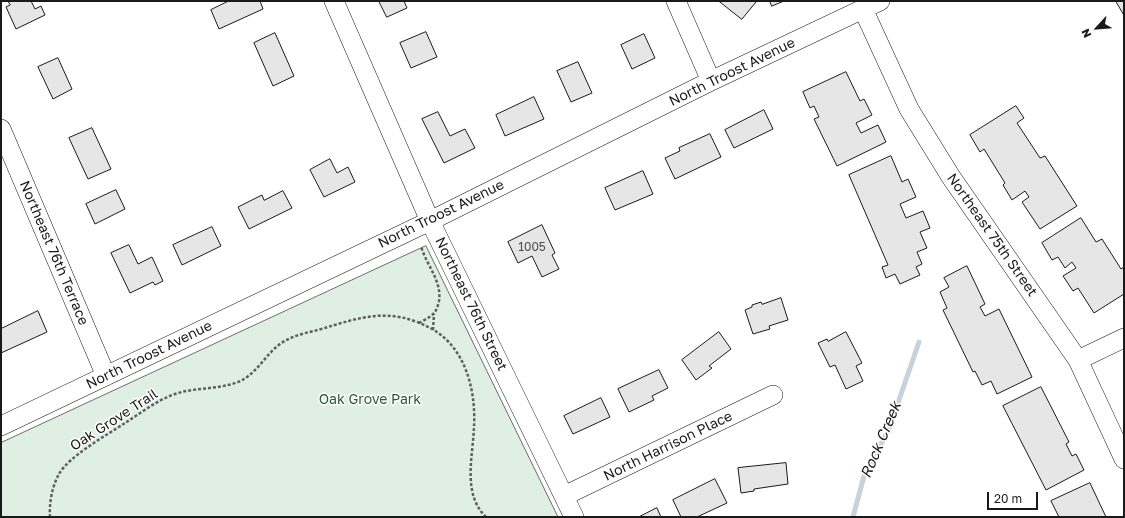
<!DOCTYPE html>
<html>
<head>
<meta charset="utf-8">
<style>
  body { margin:0 }
  #map { position:relative; width:1125px; height:518px; overflow:hidden; background:#fff; font-family:"Golos Text",sans-serif }
  canvas { display:block }
  .frame { position:absolute; inset:0; border:2px solid #1a1a1a; pointer-events:none }
  .north { position:absolute; left:1077px; top:8px; width:40px; height:40px; -webkit-text-stroke:3px #fff; paint-order:stroke; rotate:244deg; font-size:11px; font-weight:700; line-height:16px; text-align:center; color:#1a1a1a }
  .north::after { content:''; display:block; margin:auto; width:14px; height:18px; background:#1a1a1a; clip-path:polygon(50% 0,100% 100%,50% 72%,0 100%) }
  .scale { position:absolute; left:987px; top:492px; width:51px; height:18px; box-sizing:border-box; border:2px solid #1a1a1a; border-top:0; padding-left:5px; font-size:12px; line-height:14px; white-space:nowrap; color:#1a1a1a; -webkit-text-stroke:3px #fff; paint-order:stroke }
</style>
</head>
<body>
<div id="map">
<canvas width="1125" height="518"></canvas>
<div class="frame"></div>
<div class="north">N</div>
<div class="scale">20 m</div>
</div>
<script>
const ctx = document.querySelector('canvas').getContext('2d');
ctx.lineJoin = 'round';
function fillPath(path, color) { ctx.fillStyle = color; ctx.fill(path, 'evenodd'); }
function strokePath(path, color, width, dash) { ctx.strokeStyle = color; ctx.lineWidth = width; ctx.lineCap = dash ? 'butt' : 'round'; ctx.setLineDash(dash || []); ctx.stroke(path); }
function drawText(font, color, halo, rows, align = 'center') {
  ctx.font = font + ' "Golos Text",sans-serif'; ctx.lineWidth = 3; ctx.setLineDash([]); ctx.textBaseline = 'middle'; ctx.strokeStyle = halo; ctx.fillStyle = color; for (const [text, x, y, turn = 0] of rows) {
    ctx.save(); ctx.translate(x, y); ctx.rotate((+turn || 0) * Math.PI / 180); ctx.textAlign = isNaN(turn) ? turn : align; if (halo) ctx.strokeText(text, 0, 0); ctx.fillText(text, 0, 0); ctx.restore();
  }
}
const green = new Path2D(`
  M 426,246 L 558,517 L 1,517 L 1,443 Z`);
const stream = new Path2D(`
  M 853,517 L 864,476 L 889,429 L 919,342`);
const building = new Path2D(`
  M 8,1 L 31,1 L 35,9 L 41,6 L 45,15 L 16,29 L 6,7 L 10,5 Z
  M 229,1 L 260,1 L 263,9 L 219,29 L 211,10 Z
  M 379,1 L 404,1 L 407,8 L 387,17 Z
  M 719,1 L 755,1 L 756,2 L 742,19 Z
  M 770,1 L 784,1 L 772,6 Z
  M 1116,1 L 1124,1 L 1124,15 Z
  M 426,32 L 437,57 L 411,68 L 400,43 Z
  M 275,33 L 294,76 L 273,86 L 254,43 Z
  M 644,34 L 655,58 L 632,69 L 621,45 Z
  M 58,58 L 72,89 L 53,99 L 38,67 Z
  M 578,62 L 592,93 L 571,102 L 557,71 Z
  M 846,72 L 860,101 L 864,99 L 872,115 L 856,123 L 861,133 L 878,125 L 886,142 L 837,166 L 814,119 L 819,117 L 814,106 L 810,108 L 803,92 Z
  M 534,97 L 544,119 L 505,136 L 496,115 Z
  M 1016,106 L 1024,118 L 1017,123 L 1040,158 L 1045,156 L 1077,206 L 1040,229 L 1022,202 L 1029,197 L 1025,191 L 1012,200 L 1003,185 L 1005,183 L 984,149 L 980,152 L 970,135 Z
  M 764,110 L 773,129 L 734,148 L 725,130 Z
  M 438,112 L 450,136 L 465,129 L 475,148 L 444,163 L 422,119 Z
  M 92,128 L 111,169 L 88,179 L 69,138 Z
  M 710,134 L 721,157 L 675,179 L 665,158 L 680,151 L 679,148 Z
  M 891,156 L 902,182 L 908,179 L 916,197 L 900,204 L 906,218 L 923,211 L 930,228 L 920,232 L 927,248 L 917,252 L 922,264 L 916,267 L 920,275 L 900,284 L 895,274 L 886,278 L 882,267 L 888,265 L 849,175 Z
  M 330,159 L 337,173 L 348,167 L 355,182 L 324,197 L 310,170 Z
  M 643,171 L 653,194 L 615,210 L 605,188 Z
  M 116,190 L 125,209 L 95,224 L 86,204 Z
  M 283,191 L 292,208 L 249,229 L 238,207 L 262,195 L 264,200 Z
  M 1081,218 L 1096,242 L 1102,239 L 1121,269 L 1124,267 L 1124,294 L 1094,313 L 1078,288 L 1073,291 L 1063,276 L 1076,268 L 1072,262 L 1065,268 L 1058,257 L 1052,260 L 1042,243 Z
  M 542,225 L 555,253 L 552,255 L 559,269 L 542,277 L 532,256 L 518,263 L 508,242 Z
  M 212,227 L 221,246 L 182,265 L 173,245 Z
  M 129,245 L 138,264 L 152,257 L 163,281 L 155,285 L 153,282 L 130,293 L 111,253 Z
  M 967,266 L 985,304 L 980,307 L 985,316 L 999,309 L 1032,377 L 997,394 L 991,381 L 982,385 L 975,371 L 973,372 L 943,310 L 947,308 L 940,292 L 949,287 L 944,278 Z
  M 781,298 L 788,320 L 769,326 L 770,329 L 753,334 L 745,310 L 752,307 L 752,305 L 761,302 L 762,304 Z
  M 38,311 L 47,332 L 1,353 L 1,329 Z
  M 719,332 L 731,349 L 709,366 L 712,368 L 696,380 L 682,360 Z
  M 846,332 L 862,363 L 856,366 L 863,381 L 846,389 L 835,365 L 830,367 L 818,343 L 827,339 L 828,341 Z
  M 659,370 L 668,388 L 652,396 L 654,400 L 629,412 L 618,389 Z
  M 1041,387 L 1069,442 L 1066,444 L 1072,456 L 1076,454 L 1084,470 L 1046,490 L 1003,406 Z
  M 601,398 L 610,417 L 573,434 L 564,416 Z
  M 786,463 L 788,484 L 754,489 L 754,491 L 741,493 L 738,468 Z
  M 715,479 L 727,503 L 697,517 L 681,517 L 673,500 Z
  M 1090,483 L 1106,517 L 1059,517 L 1051,501 Z
  M 657,508 L 661,517 L 639,517 Z`);
const path = new Path2D(`
  M 419,323 C 424,320 431,317 434,313 C 437,310 438,305 439,301 C 442,280 426,265 421,246
  M 433,330 L 434,314
  M 50,517 C 49,504 52,486 59,474 C 69,456 107,435 125,423 C 141,413 157,400 175,394 C 195,387 217,390 238,382 C 256,375 265,355 280,344 C 291,336 305,333 318,330 C 361,317 390,306 432,329 C 466,348 476,391 474,427 C 473,456 462,494 486,517`);
const minor = new Path2D(`
  M 334,1 L 430,221 L 574,517
  M 676,1 L 711,81
  M 863,9 L 909,109 L 951,177 L 1078,360 L 1124,459
  M 1,129 L 106,376
  M 1078,360 L 1124,338
  M 1,426 L 430,221 L 711,81 L 880,1
  M 564,496 L 773,395`);
const numberNames = [
  ["1005",532,247]
];
const streetNames = [
  ["North Troost Avenue",732,72,-26],
  ["North Troost Avenue",441,214,-26],
  ["Northeast 75th Street",992,235,55],
  ["Northeast 76th Terrace",54,253,67],
  ["Northeast 76th Street",471,304,64],
  ["North Troost Avenue",149,355,-26],
  ["Oak Grove Trail",114,420,-33],
  ["North Harrison Place",668,446,-26]
];
const parkNames = [
  ["Oak Grove Park",370,400]
];
const waterNames = [
  ["Rock Creek",881,440,-67]
];
fillPath(green, '#e0efe3');
strokePath(green, '#6a6a6a', 1);
strokePath(stream, '#c6d2dc', 5);
fillPath(building, '#e6e6e6');
strokePath(building, '#1a1a1a', 1);
strokePath(minor, '#1a1a1a', 20);
strokePath(path, '#5f5f5f', 2.5, [3, 2]);
strokePath(minor, '#fff', 19);
drawText('12px', '#4d4d4d', null, numberNames);
drawText('14px', '#1a1a1a', '#fff', streetNames);
drawText('14px', '#2b5a34', '#fff', parkNames);
drawText('italic 15px', '#1a1a1a', '#fff', waterNames);
</script>
</body>
</html>
